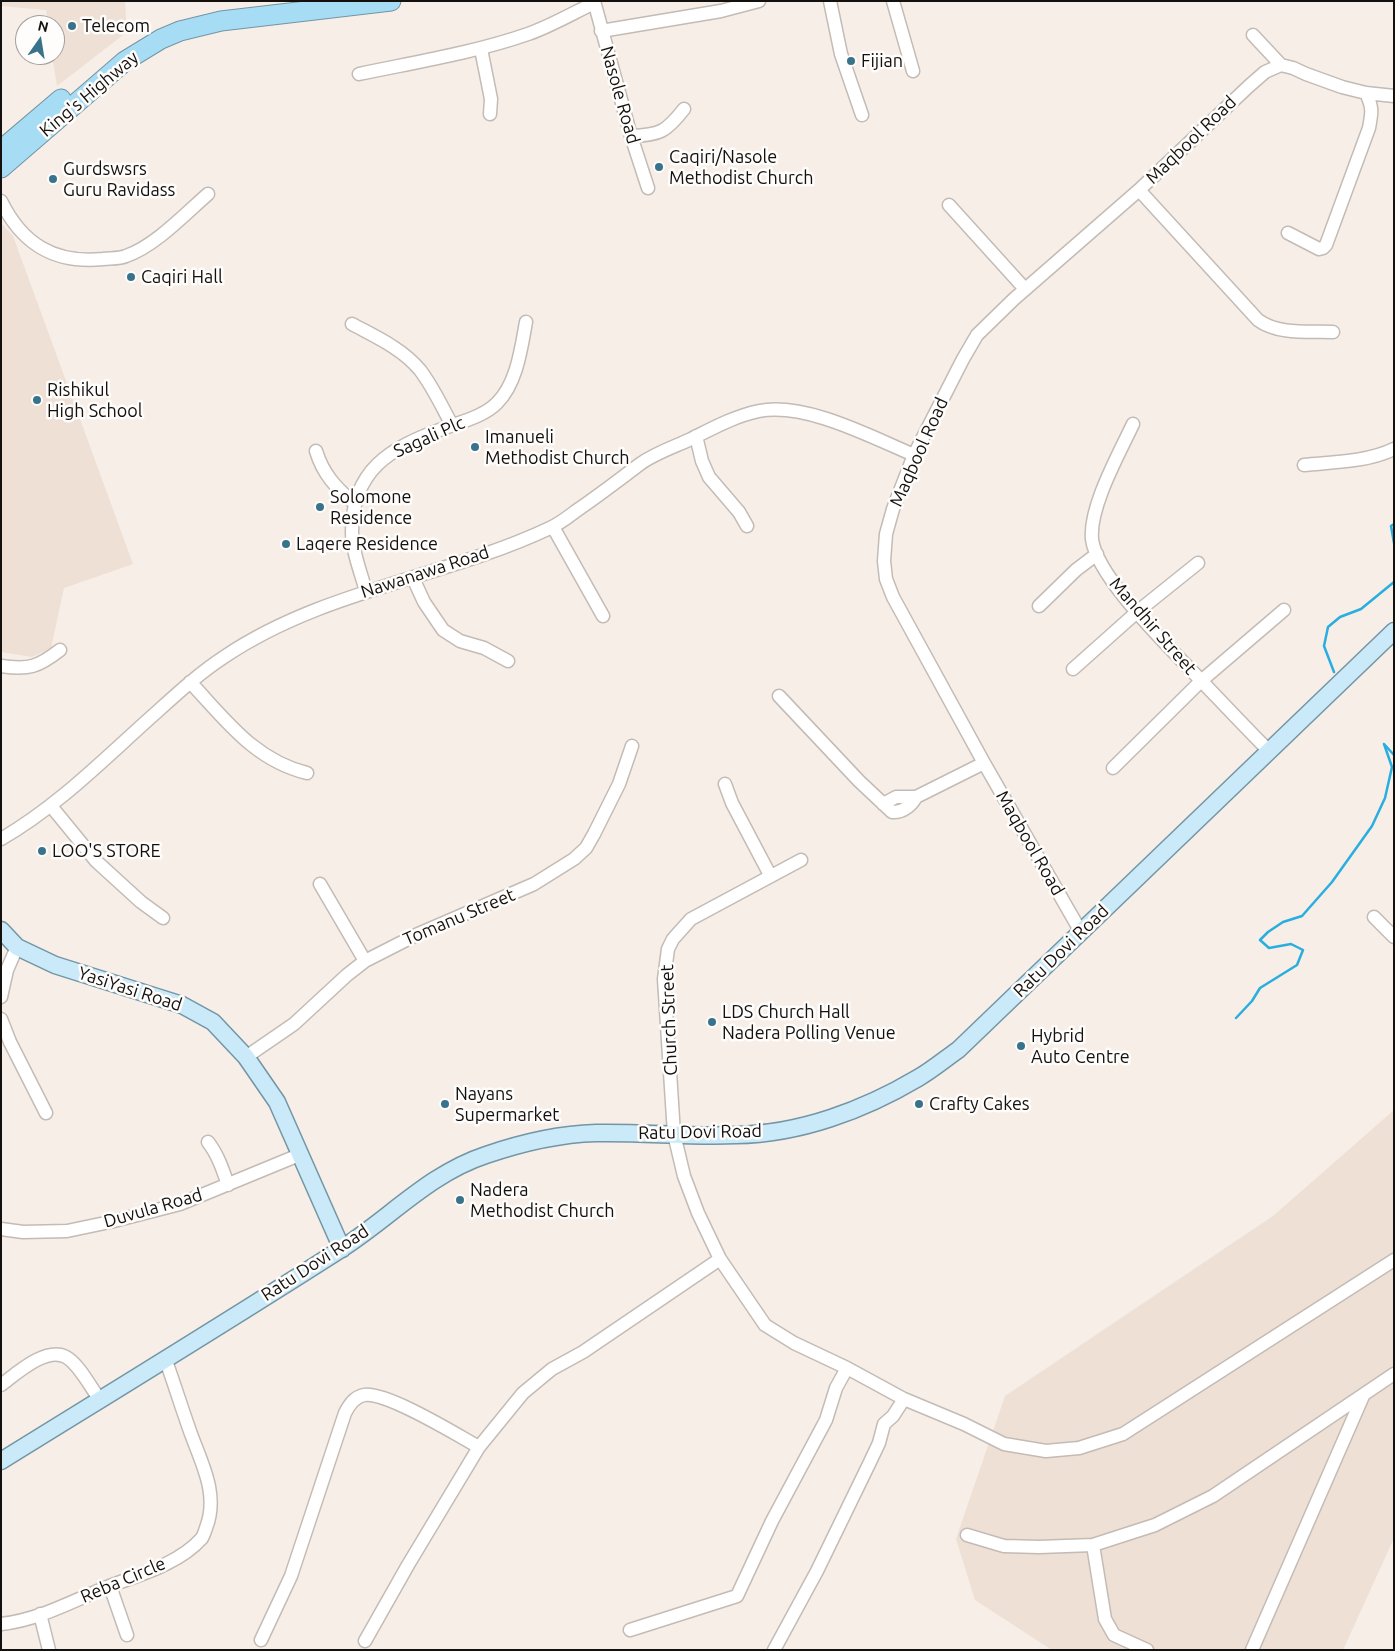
<!DOCTYPE html>
<html>
<head>
<meta charset="utf-8">
<style>
  body { margin:0 }
  #map { position:relative; width:1395px; height:1651px; overflow:hidden; background:#f6eee7; font-family:Ubuntu,sans-serif }
  canvas { display:block }
  .frame { position:absolute; inset:0; border:2px solid #13100e; pointer-events:none }
  .north { position:absolute; left:15px; top:15px; width:50px; height:50px; box-sizing:border-box; background:#fefdfb; border:1px solid #a09e9c; border-radius:50%; rotate:13deg; font-size:14px; font-weight:700; line-height:20px; text-align:center; color:#13100e }
  .north::after { content:''; display:block; margin:auto; width:18px; height:22px; background:#39728b; clip-path:polygon(50% 0,100% 100%,50% 72%,0 100%) }
</style>
</head>
<body>
<div id="map">
<canvas width="1395" height="1651"></canvas>
<div class="frame"></div>
<div class="north">N</div>
</div>
<script>
const ctx = document.querySelector('canvas').getContext('2d');
ctx.lineJoin = 'round';
function fillPath(path, color) { ctx.fillStyle = color; ctx.fill(path, 'evenodd'); }
function strokePath(path, color, width, dash) { ctx.strokeStyle = color; ctx.lineWidth = width; ctx.lineCap = dash ? 'butt' : 'round'; ctx.setLineDash(dash || []); ctx.stroke(path); }
function drawText(font, color, halo, rows, align = 'center') {
  ctx.font = font + ' Ubuntu,sans-serif'; ctx.lineWidth = 5; ctx.setLineDash([]); ctx.textBaseline = 'middle'; ctx.strokeStyle = halo; ctx.fillStyle = color; for (const [text, x, y, turn = 0] of rows) {
    ctx.save(); ctx.translate(x, y); ctx.rotate((+turn || 0) * Math.PI / 180); ctx.textAlign = isNaN(turn) ? turn : align; if (halo) ctx.strokeText(text, 0, 0); ctx.fillText(text, 0, 0); ctx.restore();
  }
}
const built = new Path2D(`
  M 1,1 L 127,1 L 125,2 L 127,32 L 57,86 L 52,55 L 55,55 L 55,25 L 48,25 L 46,10 L 1,6 Z
  M 1,223 L 13,236 L 133,564 L 64,588 L 51,648 L 32,657 L 1,652 Z
  M 1394,1110 L 1394,1538 L 1343,1650 L 1052,1650 L 975,1600 L 956,1539 L 1005,1396 L 1273,1216 Z`);
const stream = new Path2D(`
  M 1394,524 L 1391,526 L 1394,543
  M 1334,672 L 1324,646 L 1328,627 L 1340,617 L 1361,609 L 1394,582
  M 1236,1018 L 1252,1001 L 1260,988 L 1297,965 L 1303,950 L 1291,944 L 1269,948 L 1260,940 L 1268,932 L 1283,922 L 1302,916 L 1332,882 L 1372,826 L 1385,798 L 1392,767 L 1384,744 L 1394,755`);
const minor = new Path2D(`
  M 594,1 L 631,136 L 648,188
  M 830,1 L 841,54 L 862,115
  M 893,1 L 913,71
  M 601,31 L 721,11 L 759,1
  M 1253,35 L 1281,65 L 1293,68 L 1306,74 L 1342,87 L 1366,93 L 1394,96
  M 481,49 L 491,99 L 490,114
  M 359,74 C 416,62 473,53 528,34 C 551,26 573,13 594,3
  M 631,136 C 660,135 666,132 684,109
  M 1139,190 L 1258,320 C 1278,335 1309,331 1333,332
  M 1,201 C 22,244 54,264 103,259 C 110,258 119,259 126,256 C 155,246 185,214 208,194
  M 949,205 L 1025,289
  M 1288,233 L 1319,249 L 1323,248 L 1326,245 L 1369,128 C 1372,112 1373,108 1366,93
  M 352,324 C 376,337 403,349 420,370 C 433,387 442,407 452,425
  M 1133,424 C 1119,454 1089,507 1092,539 C 1096,575 1163,641 1189,668 C 1216,696 1242,724 1269,751
  M 696,436 L 702,461 L 709,477 L 739,512 L 747,526
  M 316,451 C 323,474 336,488 354,503
  M 1304,465 C 1334,462 1367,462 1394,449
  M 553,527 L 603,616
  M 413,578 L 424,602 L 443,630 L 460,641 L 484,648 L 508,661
  M 366,591 C 361,573 352,551 352,532 C 352,470 390,448 442,429 C 460,422 483,417 497,403 C 517,383 521,349 526,322
  M 1039,606 L 1076,570 L 1097,554
  M 1,666 C 29,670 38,667 60,650
  M 1073,669 L 1137,612 L 1198,563
  M 190,682 C 226,720 254,760 307,773
  M 779,696 L 859,781 L 892,812 C 902,813 911,806 916,797 L 984,763
  M 1113,768 L 1201,681 L 1284,610
  M 725,784 L 732,803 L 770,875
  M 883,804 L 896,797 L 916,797
  M 51,806 L 96,861 L 141,902 L 163,918
  M 1,839 C 60,805 108,755 159,710 C 180,691 201,672 224,657 C 323,590 444,578 550,528 C 559,524 568,517 576,511 C 598,496 619,480 640,464 C 655,453 674,447 691,439 C 713,428 735,416 759,411 C 806,402 871,437 914,455
  M 801,860 L 691,919 L 673,939 L 668,949 L 664,979 L 674,1134 L 684,1176 L 698,1213 L 720,1259 L 765,1325 L 794,1343 L 847,1368 L 904,1399 L 964,1424 L 1004,1444 L 1046,1451 L 1079,1448 L 1123,1434 L 1394,1260
  M 320,884 L 365,961
  M 1374,917 L 1394,937
  M 1081,932 L 984,763 L 893,597 L 886,579 L 884,561 L 886,534 L 893,509 L 914,455 L 963,359 L 977,335 L 1014,299 L 1139,190 L 1249,86 L 1265,72 L 1281,65
  M 1,997 L 7,970 L 17,947
  M 1,1019 L 10,1042 L 46,1113
  M 246,1057 L 294,1024 L 347,975 L 365,961 L 416,935 L 534,884 L 574,859 L 586,848 L 594,834 L 619,784 L 632,746
  M 208,1142 C 218,1155 223,1170 228,1185
  M 1,1229 L 23,1232 L 67,1231 L 110,1222 L 180,1204 L 299,1155
  M 1,1385 C 16,1374 46,1346 66,1357 C 79,1364 91,1388 100,1400
  M 967,1535 L 1004,1546 L 1039,1547 L 1093,1545 L 1155,1525 L 1213,1496 L 1394,1374
  M 1093,1545 L 1105,1619 L 1114,1635 L 1147,1650
  M 110,1586 L 127,1635
  M 40,1614 L 49,1650
  M 1,1624 C 40,1620 76,1599 112,1585 C 142,1574 180,1563 202,1538 C 204,1535 205,1531 206,1528 C 219,1495 202,1464 191,1434 C 182,1409 174,1383 165,1358
  M 630,1630 L 737,1596 L 772,1521 L 826,1420 L 836,1388 L 847,1368
  M 261,1640 L 291,1576 L 345,1413 C 349,1405 354,1397 364,1395 C 386,1391 457,1435 479,1447
  M 365,1641 L 408,1565 L 479,1447 L 523,1393 L 552,1369 L 583,1352 L 720,1259
  M 774,1650 L 817,1571 L 870,1462 L 879,1443 L 884,1424 L 893,1416 L 904,1399
  M 1252,1650 L 1363,1396`);
const major = new Path2D(`
  M 1,930 L 17,947 L 55,965 L 182,1005 L 213,1022 L 246,1057 L 277,1102 L 342,1249
  M 1,1461 C 114,1391 227,1322 338,1251 C 388,1220 428,1174 486,1155 C 521,1143 559,1134 596,1133 C 643,1132 689,1137 736,1135 C 800,1134 864,1110 918,1078 C 932,1070 945,1059 958,1050 L 1394,631`);
const highway = new Path2D(`
  M 1,150 L 61,99
  M 1,168 L 125,61 L 161,39 L 180,31 L 221,21 L 391,1`);
const markers = [
  [72,26,5,"#39728b"],
  [851,61,5,"#39728b"],
  [659,167,5,"#39728b"],
  [53,179,5,"#39728b"],
  [131,277,5,"#39728b"],
  [37,400,5,"#39728b"],
  [475,447,5,"#39728b"],
  [320,507,5,"#39728b"],
  [286,544,5,"#39728b"],
  [42,851,5,"#39728b"],
  [712,1022,5,"#39728b"],
  [1021,1046,5,"#39728b"],
  [445,1104,5,"#39728b"],
  [919,1104,5,"#39728b"],
  [460,1200,5,"#39728b"]
];
const poiNames = [
  ["Telecom",82,26],
  ["Fijian",861,61],
  ["Caqiri/Nasole",669,157],
  ["Methodist Church",669,178],
  ["Gurdswsrs",63,169],
  ["Guru Ravidass",63,190],
  ["Caqiri Hall",141,277],
  ["Rishikul",47,390],
  ["High School",47,411],
  ["Imanueli",485,437],
  ["Methodist Church",485,458],
  ["Solomone",330,497],
  ["Residence",330,518],
  ["Laqere Residence",296,544],
  ["LOO'S STORE",52,851],
  ["LDS Church Hall",722,1012],
  ["Nadera Polling Venue",722,1033],
  ["Hybrid",1031,1036],
  ["Auto Centre",1031,1057],
  ["Nayans",455,1094],
  ["Supermarket",455,1115],
  ["Crafty Cakes",929,1104],
  ["Nadera",470,1190],
  ["Methodist Church",470,1211]
];
const streetNames = [
  ["King's Highway",89,94,-40],
  ["Nasole Road",620,95,74],
  ["Maqbool Road",1191,140,-44],
  ["Sagali Plc",429,437,-24],
  ["Maqbool Road",919,452,-66],
  ["Nawanawa Road",425,572,-18],
  ["Mandhir Street",1153,626,49],
  ["Maqbool Road",1030,843,60],
  ["Tomanu Street",459,917,-23],
  ["Ratu Dovi Road",1061,951,-44],
  ["YasiYasi Road",130,989,18],
  ["Church Street",669,1020,-92],
  ["Ratu Dovi Road",700,1132,-1],
  ["Duvula Road",153,1208,-16],
  ["Ratu Dovi Road",315,1263,-33],
  ["Reba Circle",123,1580,-23]
];
fillPath(built, '#eee0d4');
strokePath(stream, '#29aedf', 2.5);
strokePath(minor, '#c3bbb5', 15);
strokePath(major, '#7395a4', 19);
strokePath(highway, '#7395a4', 21);
strokePath(minor, '#fff', 12);
strokePath(major, '#caeaf9', 16);
strokePath(highway, '#a7dcf5', 19);
for (const [x, y, r, color] of markers) { const dot = new Path2D(); dot.arc(x, y, r, 0, 2 * Math.PI); ctx.fillStyle = color; ctx.fill(dot); strokePath(dot, '#fefdfb', 2); }
drawText('18px', '#13100e', '#fefdfb', poiNames, 'left');
drawText('18px', '#13100e', '#fefdfb', streetNames);
</script>
</body>
</html>
